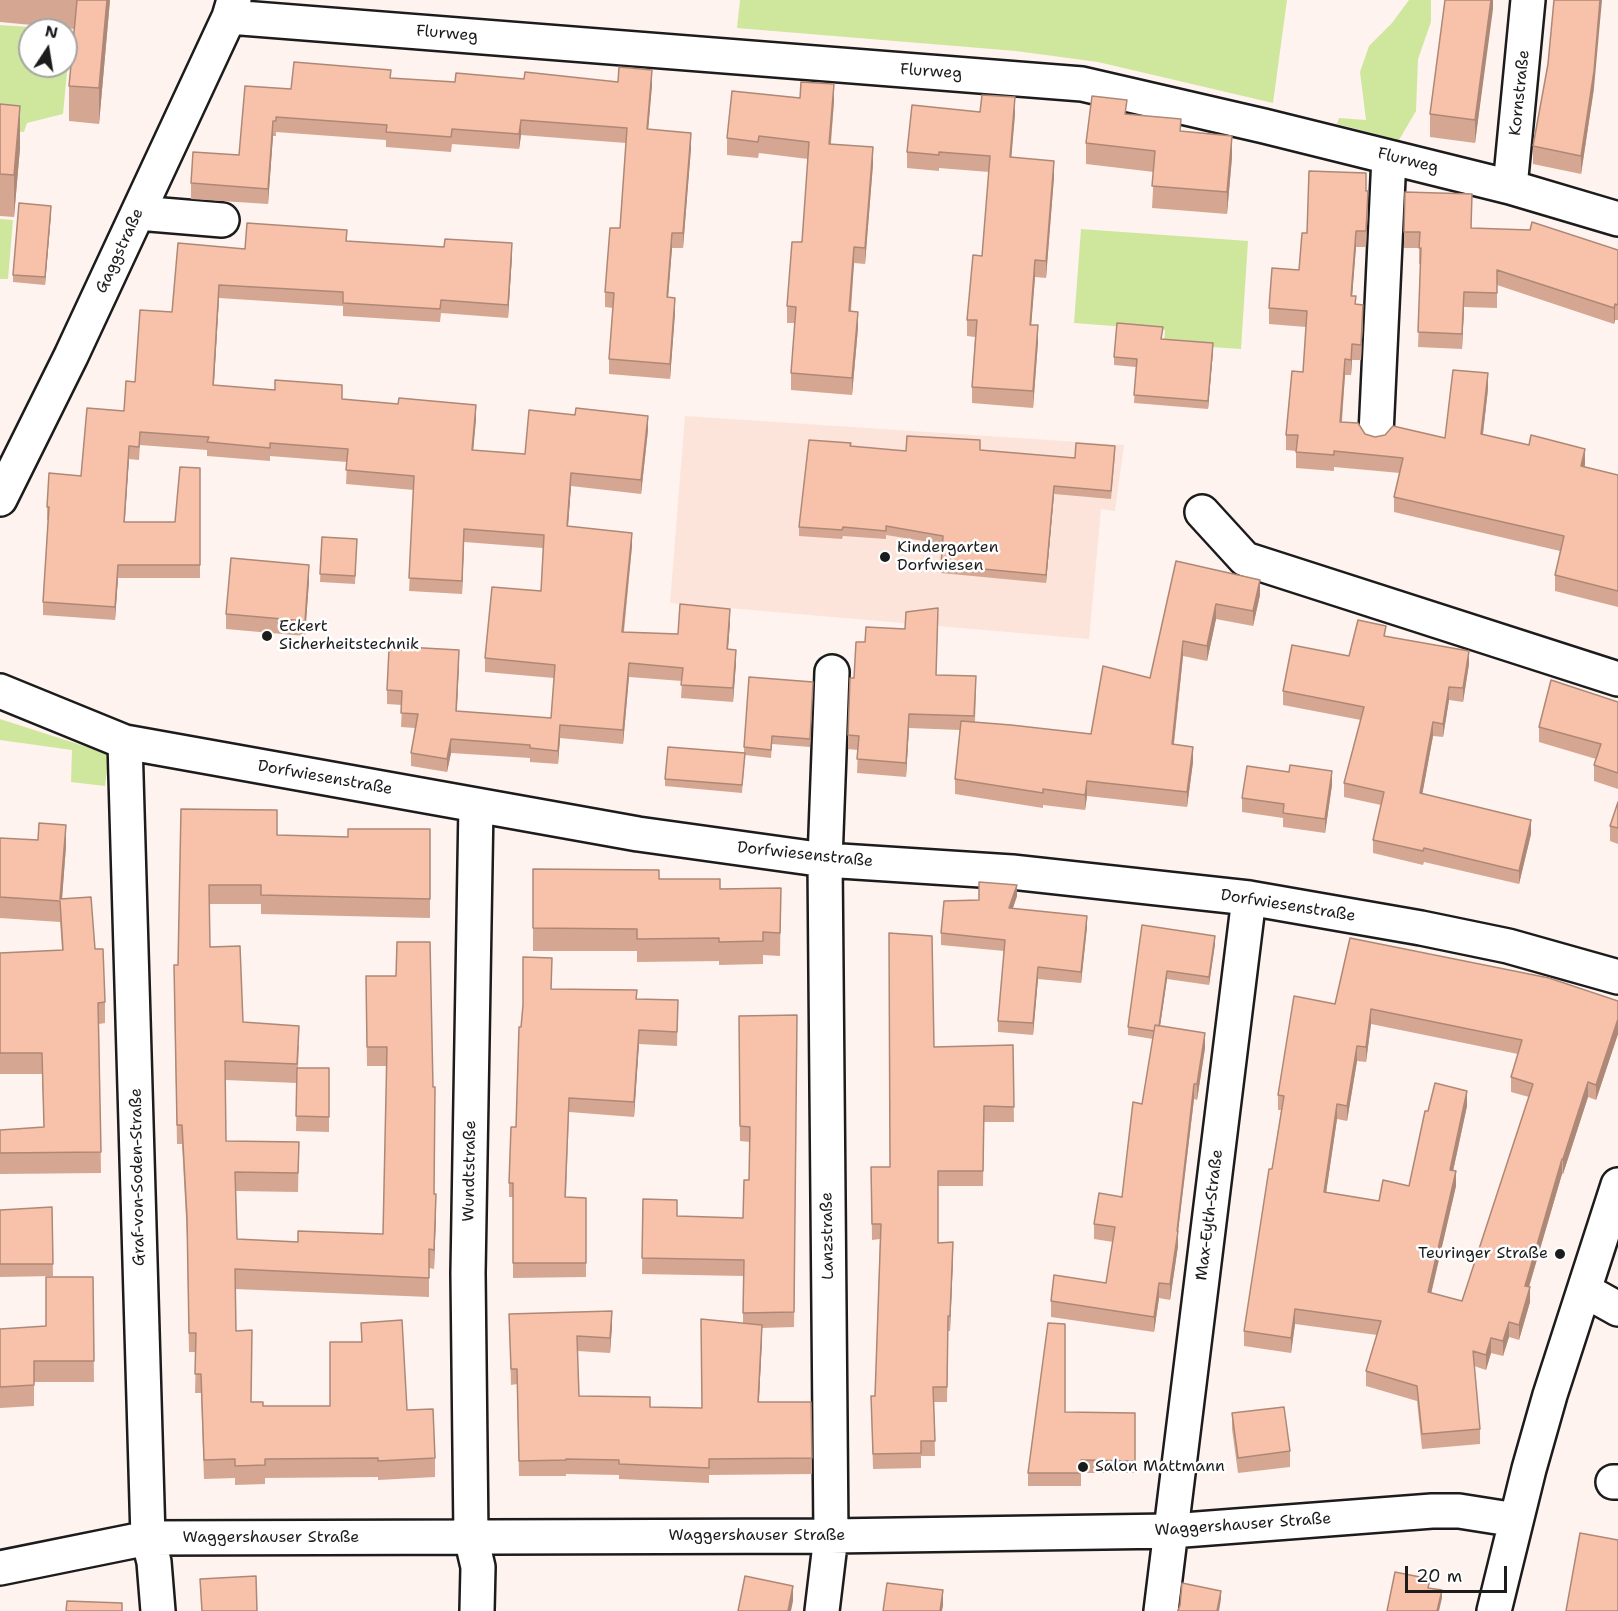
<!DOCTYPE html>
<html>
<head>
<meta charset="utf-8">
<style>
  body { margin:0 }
  #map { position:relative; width:1618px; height:1611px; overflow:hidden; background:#fef3ee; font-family:"Shantell Sans",sans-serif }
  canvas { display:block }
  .north { position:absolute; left:18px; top:18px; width:60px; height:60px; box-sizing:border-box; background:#fff; border:2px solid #a4a4a4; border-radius:50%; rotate:12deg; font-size:16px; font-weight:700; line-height:24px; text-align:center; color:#1c1c1c }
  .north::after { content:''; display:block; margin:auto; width:21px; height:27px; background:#1c1c1c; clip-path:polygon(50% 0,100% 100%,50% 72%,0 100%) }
  .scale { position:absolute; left:1405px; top:1566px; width:102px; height:27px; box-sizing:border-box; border:3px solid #1c1c1c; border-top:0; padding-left:8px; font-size:18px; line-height:21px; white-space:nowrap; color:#1c1c1c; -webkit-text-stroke:4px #fff; paint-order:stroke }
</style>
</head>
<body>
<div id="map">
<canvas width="1618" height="1611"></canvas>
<div class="north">N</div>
<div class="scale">20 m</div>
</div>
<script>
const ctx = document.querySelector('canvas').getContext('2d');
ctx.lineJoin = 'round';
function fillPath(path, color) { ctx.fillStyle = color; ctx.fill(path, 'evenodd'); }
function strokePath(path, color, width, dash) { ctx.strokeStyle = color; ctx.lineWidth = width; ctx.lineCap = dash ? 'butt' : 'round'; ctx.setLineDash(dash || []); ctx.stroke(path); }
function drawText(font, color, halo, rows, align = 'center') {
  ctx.font = font + ' "Shantell Sans",sans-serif'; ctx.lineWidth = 5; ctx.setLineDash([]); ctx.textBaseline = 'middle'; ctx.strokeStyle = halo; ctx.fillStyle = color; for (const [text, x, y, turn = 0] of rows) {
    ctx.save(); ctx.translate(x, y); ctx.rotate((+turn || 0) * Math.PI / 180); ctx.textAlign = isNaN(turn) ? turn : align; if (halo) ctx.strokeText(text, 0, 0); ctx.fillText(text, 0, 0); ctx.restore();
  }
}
const built = new Path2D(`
  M 685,416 L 1124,445 L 1115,511 L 1101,509 L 1089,639 L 670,603 Z`);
const green = new Path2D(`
  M 740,0 L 1287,0 L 1273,103 L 1098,62 L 1016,51 L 737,28 Z
  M 1409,0 L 1431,0 L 1431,22 L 1418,59 L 1416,111 L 1399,140 L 1337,124 L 1339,118 L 1366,120 L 1360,72 L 1369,46 L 1392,23 Z
  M 0,25 L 71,30 L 63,114 L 27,123 L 24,132 L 0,130 ZM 30,30 L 66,30 L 66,66 L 30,66 Z
  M 0,219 L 13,220 L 8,279 L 0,279 Z
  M 1081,229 L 1248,241 L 1241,349 L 1164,344 L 1165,330 L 1074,323 Z
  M 0,719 L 109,754 L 105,786 L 71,782 L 72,750 L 0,740 Z`);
const minor = new Path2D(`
  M 229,17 L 1082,84 L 1264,126 L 1510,187 L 1618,219
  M 1510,187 L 1528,0
  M 138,213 L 222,220
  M 1376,434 L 1389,157
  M 0,499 L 71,356 L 229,17 L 234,0
  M 1202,512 L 1245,559 L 1618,679
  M 0,691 L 125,742 L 638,834 L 825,860 L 1012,872 L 1249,898 L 1421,928 L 1508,946 L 1618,977
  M 125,742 L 148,1538 L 154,1562 L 158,1611
  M 476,805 L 468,1273 L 471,1537 L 478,1567 L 477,1611
  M 1584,1290 L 1618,1309
  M 1613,1482 L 1618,1482
  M 0,1568 L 148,1538 L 831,1536 L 1171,1531 L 1432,1511 L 1459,1511 L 1516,1520
  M 822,1611 L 831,1536 L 825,860 L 832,672
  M 1161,1611 L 1249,898
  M 1494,1611 L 1529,1469 L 1550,1395 L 1618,1185`);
const wall = new Path2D(`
  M 0,0 L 110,0 L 99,124 L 69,121 L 69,86 L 74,29 L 0,22 Z
  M 1445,0 L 1493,0 L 1475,143 L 1430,137 L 1430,114 Z
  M 391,78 L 455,82 L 524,79 L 618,82 L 652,85 L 648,129 L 691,148 L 683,248 L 672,248 L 668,297 L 675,313 L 670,379 L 609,374 L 609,359 L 613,308 L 605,307 L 605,292 L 620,228 L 626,143 L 521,135 L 519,149 L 452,144 L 451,152 L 386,147 L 386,140 L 276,132 L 276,136 L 273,136 L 268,204 L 191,199 L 191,183 L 239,155 L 291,89 Z
  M 1594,88 L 1581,174 L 1533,164 L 1533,146 Z
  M 800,98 L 834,101 L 831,144 L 873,164 L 865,264 L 854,263 L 851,311 L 858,328 L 852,395 L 791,390 L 791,373 L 795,323 L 787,323 L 787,306 L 802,242 L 808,159 L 759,153 L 758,158 L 727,155 L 727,138 Z
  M 0,104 L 20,148 L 14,217 L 0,216 Z
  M 980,112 L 1015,114 L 1011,157 L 1054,177 L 1046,278 L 1035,277 L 1031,325 L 1038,342 L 1033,408 L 972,403 L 972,387 L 975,337 L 967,336 L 967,320 L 982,256 L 989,172 L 939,168 L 939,171 L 907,168 L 907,152 Z
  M 1127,114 L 1181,131 L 1232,157 L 1227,214 L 1152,208 L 1154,172 L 1086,164 L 1086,143 Z
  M 1366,191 L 1368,207 L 1366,247 L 1356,247 L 1352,296 L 1363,320 L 1361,360 L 1352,360 L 1351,375 L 1345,375 L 1342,422 L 1365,434 L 1375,437 L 1445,438 L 1488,389 L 1483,434 L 1585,464 L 1585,467 L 1618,475 L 1618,607 L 1555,591 L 1555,575 L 1560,551 L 1394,512 L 1394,497 L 1400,473 L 1334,467 L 1334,471 L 1296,468 L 1296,451 L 1286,450 L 1286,435 L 1303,372 L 1306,327 L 1269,324 L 1269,308 L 1299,270 L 1307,233 Z
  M 51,214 L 45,285 L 13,282 L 13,275 Z
  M 1472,228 L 1618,250 L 1618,320 L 1615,320 L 1614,324 L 1497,285 L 1497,308 L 1464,307 L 1462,349 L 1418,347 L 1421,264 L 1419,264 L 1419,248 L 1404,248 L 1404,232 Z
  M 347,241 L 512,256 L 508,318 L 441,313 L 440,322 L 343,316 L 343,306 L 219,298 L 214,385 L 342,399 L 476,419 L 473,450 L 525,454 L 648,430 L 641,494 L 571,486 L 568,526 L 632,546 L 624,632 L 678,634 L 730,622 L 728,649 L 736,663 L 733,702 L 681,698 L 682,681 L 629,677 L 623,744 L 560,738 L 558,764 L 530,762 L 530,758 L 451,753 L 447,772 L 411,766 L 411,753 L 415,728 L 401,727 L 402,705 L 387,704 L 387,690 L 459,663 L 457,711 L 551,718 L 554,678 L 485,672 L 485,658 L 541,591 L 543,548 L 464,542 L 462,594 L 409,591 L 414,490 L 346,484 L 347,462 L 270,456 L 270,461 L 207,456 L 207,450 L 140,445 L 139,460 L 129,459 L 124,522 L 175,522 L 200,468 L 200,578 L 118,578 L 115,620 L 43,615 L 43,602 L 48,520 L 47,520 L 47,507 L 81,476 L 124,411 L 135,382 L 172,312 L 245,249 Z
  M 1162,339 L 1213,351 L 1208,409 L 1134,403 L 1136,367 L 1114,365 L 1114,357 Z
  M 850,446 L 906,451 L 980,450 L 1075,458 L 1115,454 L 1111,499 L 1054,494 L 1046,583 L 941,573 L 942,544 L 886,535 L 886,539 L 843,536 L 842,539 L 799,536 L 799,527 Z
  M 322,537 L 357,539 L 355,584 L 320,582 Z
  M 1176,561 L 1260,595 L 1253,626 L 1216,619 L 1207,661 L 1183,656 L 1174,744 L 1193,762 L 1187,807 L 1087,796 L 1085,810 L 1043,805 L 1043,808 L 955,794 L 955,779 L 960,730 L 909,728 L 906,777 L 857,773 L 858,750 L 848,749 L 848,735 L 865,642 L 905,629 L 938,623 L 936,675 L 976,691 L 975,722 L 1091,734 L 1150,678 Z
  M 309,581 L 305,636 L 226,629 L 226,614 Z
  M 1386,637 L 1469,664 L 1463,702 L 1449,700 L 1443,737 L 1433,736 L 1422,794 L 1531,834 L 1519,884 L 1424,862 L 1423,865 L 1373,853 L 1373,840 L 1381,805 L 1344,797 L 1344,783 L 1361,720 L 1283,705 L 1283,691 Z
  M 813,682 L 810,747 L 772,744 L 771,758 L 745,755 L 742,793 L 665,786 L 665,779 L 744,753 L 744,747 Z
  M 1618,702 L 1618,789 L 1594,781 L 1594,765 L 1596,759 L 1539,742 L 1539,727 Z
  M 1332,785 L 1325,833 L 1283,827 L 1283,818 L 1242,812 L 1242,798 Z
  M 1618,802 L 1618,844 L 1610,841 L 1610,826 Z
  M 181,809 L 277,835 L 348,837 L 430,829 L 430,918 L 261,914 L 261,904 L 209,904 L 210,947 L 243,1022 L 299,1045 L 298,1068 L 329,1068 L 329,1132 L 296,1131 L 297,1083 L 225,1080 L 226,1141 L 299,1142 L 298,1192 L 236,1191 L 237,1239 L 298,1242 L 383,1234 L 387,1066 L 367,1066 L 366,976 L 434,1194 L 436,1213 L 434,1269 L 429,1268 L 429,1297 L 235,1289 L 236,1331 L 251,1402 L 263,1406 L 407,1410 L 435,1458 L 435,1477 L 378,1480 L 378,1477 L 265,1478 L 265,1484 L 235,1485 L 235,1478 L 204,1479 L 201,1393 L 195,1393 L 196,1352 L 189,1352 L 187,1237 L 182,1144 L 177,1144 L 174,984 L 178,965 Z
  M 0,838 L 66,846 L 62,899 L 95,949 L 105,1002 L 105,1023 L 99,1024 L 101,1173 L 0,1174 L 0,1130 L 44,1127 L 42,1074 L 0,1074 L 0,953 L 62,950 L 60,922 L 0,918 Z
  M 533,869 L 659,879 L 720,889 L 781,888 L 780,956 L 763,955 L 763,964 L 719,965 L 719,961 L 637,962 L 637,951 L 533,951 Z
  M 1017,896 L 1013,908 L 1087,927 L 1081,983 L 1038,979 L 1033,1035 L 998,1032 L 998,1021 L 1004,951 L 941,945 L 941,933 L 979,900 Z
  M 1142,925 L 1215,944 L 1209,985 L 1167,979 L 1160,1026 L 1205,1048 L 1197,1100 L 1194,1099 L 1178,1232 L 1178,1246 L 1170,1300 L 1159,1298 L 1154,1332 L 1051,1317 L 1051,1301 L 1106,1283 L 1113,1242 L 1094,1239 L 1094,1224 L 1122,1197 L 1142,1104 L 1153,1039 L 1128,1035 L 1128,1027 Z
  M 551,989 L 637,999 L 678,1000 L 677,1046 L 639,1044 L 634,1117 L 569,1112 L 566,1197 L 586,1198 L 586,1277 L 513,1278 L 513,1197 L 509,1197 L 509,1183 L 516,1127 L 521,1027 Z
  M 1618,1001 L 1618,1034 L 1596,1100 L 1588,1097 L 1563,1174 L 1562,1174 L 1529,1287 L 1530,1302 L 1519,1340 L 1509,1337 L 1503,1356 L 1491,1353 L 1486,1370 L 1474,1366 L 1480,1429 L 1480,1444 L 1422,1449 L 1417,1401 L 1366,1386 L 1366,1371 L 1377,1335 L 1295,1324 L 1291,1353 L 1244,1346 L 1244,1331 L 1272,1169 L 1281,1110 L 1278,1110 L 1278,1095 L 1335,1004 ZM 1371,1024 L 1518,1054 L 1511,1077 L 1511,1092 L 1529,1097 L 1462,1301 L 1431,1293 L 1456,1186 L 1453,1171 L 1467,1106 L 1428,1111 L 1409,1186 L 1379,1201 L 1326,1192 L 1337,1119 L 1347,1121 L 1357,1061 L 1366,1062 Z
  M 797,1015 L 794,1327 L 762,1328 L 759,1402 L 811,1402 L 812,1474 L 709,1475 L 709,1483 L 619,1479 L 619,1475 L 566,1474 L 566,1476 L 519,1476 L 517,1384 L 511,1385 L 509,1314 L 612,1326 L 610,1353 L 577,1351 L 579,1396 L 650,1407 L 702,1408 L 743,1323 L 743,1276 L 642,1274 L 643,1199 L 677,1216 L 743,1218 L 749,1180 L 750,1142 L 740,1141 L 739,1016 Z
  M 1013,1045 L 1014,1122 L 984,1122 L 983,1186 L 938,1186 L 938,1243 L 953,1257 L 950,1331 L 948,1331 L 947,1402 L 934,1402 L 935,1456 L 921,1456 L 921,1468 L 873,1469 L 871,1396 L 875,1396 L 880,1239 L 872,1240 L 871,1167 L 890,1167 L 934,1047 Z
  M 52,1207 L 53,1276 L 0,1277 L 0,1210 Z
  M 93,1277 L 94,1382 L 34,1382 L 34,1406 L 0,1408 L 0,1329 L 46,1326 Z
  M 1135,1413 L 1135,1473 L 1081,1473 L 1081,1486 L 1028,1486 L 1028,1473 Z
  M 1232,1413 L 1290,1451 L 1290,1467 L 1238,1473 L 1232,1429 Z`);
const shadedWall = new Path2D(`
  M 107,0 L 110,0 L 99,124 L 99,88 Z
  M 1491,0 L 1493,0 L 1493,9 L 1475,143 L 1475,120 Z
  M 1600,0 L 1602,0 L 1594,88 L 1581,174 L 1581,156 Z
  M 652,70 L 652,85 L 647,144 L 647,129 Z
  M 834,84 L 834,101 L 829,160 L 829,144 Z
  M 1015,97 L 1015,114 L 1010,174 L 1010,157 Z
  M 20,106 L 20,148 L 14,217 L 14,175 Z
  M 521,120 L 521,135 L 519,149 L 519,134 Z
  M 273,121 L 273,136 L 268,204 L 268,189 Z
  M 691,133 L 691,148 L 683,248 L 683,233 Z
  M 1232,136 L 1232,157 L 1227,214 L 1227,192 Z
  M 873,147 L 873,164 L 865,264 L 865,248 Z
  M 1054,161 L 1054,177 L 1046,278 L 1046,261 Z
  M 1368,191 L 1368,207 L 1366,247 L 1366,231 Z
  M 51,206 L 51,214 L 45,285 L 45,277 Z
  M 1356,231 L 1356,247 L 1351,311 L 1351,296 Z
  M 672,233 L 672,248 L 667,312 L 667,297 Z
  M 512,243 L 512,256 L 508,318 L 508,305 Z
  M 854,247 L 854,263 L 849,328 L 849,311 Z
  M 1035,260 L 1035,277 L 1030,341 L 1030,325 Z
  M 219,285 L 219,298 L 213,398 L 213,385 Z
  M 1464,292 L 1464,307 L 1462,349 L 1462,334 Z
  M 675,298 L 675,313 L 670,379 L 670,364 Z
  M 1615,304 L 1615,320 L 1614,324 L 1614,308 Z
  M 1363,305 L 1363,320 L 1361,360 L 1361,345 Z
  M 858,312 L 858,328 L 852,395 L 852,378 Z
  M 1038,325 L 1038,342 L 1033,408 L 1033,391 Z
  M 1213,343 L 1213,351 L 1208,409 L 1208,401 Z
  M 1352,344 L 1352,360 L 1351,375 L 1351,360 Z
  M 1345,359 L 1345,375 L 1340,438 L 1340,422 Z
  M 1488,373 L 1488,389 L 1481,450 L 1481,434 Z
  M 476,405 L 476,419 L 472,464 L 472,450 Z
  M 648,416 L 648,430 L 641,494 L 641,480 Z
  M 129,446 L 129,459 L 124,535 L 124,522 Z
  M 1585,449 L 1585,464 L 1581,481 L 1581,466 Z
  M 571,473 L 571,486 L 567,540 L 567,526 Z
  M 1054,486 L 1054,494 L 1046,583 L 1046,575 Z
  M 464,529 L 464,542 L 462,594 L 462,581 Z
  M 632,533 L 632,546 L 622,645 L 622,632 Z
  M 118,565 L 118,578 L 115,620 L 115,607 Z
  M 309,565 L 309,581 L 305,636 L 305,621 Z
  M 1260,580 L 1260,595 L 1253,626 L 1253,611 Z
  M 1216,604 L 1216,619 L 1207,661 L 1207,646 Z
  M 730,609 L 730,622 L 727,662 L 727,649 Z
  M 1183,641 L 1183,656 L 1172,759 L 1172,744 Z
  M 459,650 L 459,663 L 456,725 L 456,711 Z
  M 736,650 L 736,663 L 733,702 L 733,688 Z
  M 1469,651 L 1469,664 L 1463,702 L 1463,688 Z
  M 629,663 L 629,677 L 623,744 L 623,730 Z
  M 1449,687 L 1449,700 L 1443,737 L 1443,724 Z
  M 909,714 L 909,728 L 906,777 L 906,763 Z
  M 1433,722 L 1433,736 L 1420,807 L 1420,793 Z
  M 560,725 L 560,738 L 558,764 L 558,751 Z
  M 451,739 L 451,753 L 447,772 L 447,759 Z
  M 1193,747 L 1193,762 L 1187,807 L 1187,792 Z
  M 1332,771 L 1332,785 L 1325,833 L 1325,819 Z
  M 1087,781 L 1087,796 L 1085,810 L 1085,795 Z
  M 1531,820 L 1531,834 L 1519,884 L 1519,871 Z
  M 66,825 L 66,846 L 61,912 L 60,899 Z
  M 1017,885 L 1017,896 L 1009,919 L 1009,908 Z
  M 1087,916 L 1087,927 L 1081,983 L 1081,972 Z
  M 1215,936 L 1215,944 L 1209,985 L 1209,977 Z
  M 1038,967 L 1038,979 L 1033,1035 L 1033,1023 Z
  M 1167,971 L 1167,979 L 1158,1040 L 1158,1032 Z
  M 1371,1009 L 1371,1024 L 1366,1062 L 1366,1047 Z
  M 1618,1019 L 1618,1034 L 1596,1100 L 1596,1085 Z
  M 639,1030 L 639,1044 L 634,1117 L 634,1102 Z
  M 1205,1033 L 1205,1048 L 1197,1100 L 1197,1084 Z
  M 1357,1046 L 1357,1061 L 1347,1121 L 1347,1106 Z
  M 1588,1082 L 1588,1097 L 1563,1174 L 1563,1159 Z
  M 1194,1084 L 1194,1099 L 1178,1232 L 1178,1246 L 1170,1300 L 1170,1284 Z
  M 1467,1091 L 1467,1106 L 1450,1185 L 1450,1170 Z
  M 1337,1104 L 1337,1119 L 1324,1207 L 1324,1192 Z
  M 1562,1159 L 1562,1174 L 1525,1300 L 1525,1286 Z
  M 1456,1171 L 1456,1186 L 1428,1307 L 1428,1292 Z
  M 436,1194 L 436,1213 L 434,1269 L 434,1250 Z
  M 953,1242 L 953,1257 L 950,1331 L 950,1316 Z
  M 1159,1283 L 1159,1298 L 1154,1332 L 1154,1317 Z
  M 1530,1287 L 1530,1302 L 1519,1340 L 1519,1325 Z
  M 1295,1309 L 1295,1324 L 1291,1353 L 1291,1338 Z
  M 612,1311 L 612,1326 L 610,1353 L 610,1338 Z
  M 1509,1322 L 1509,1337 L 1503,1356 L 1503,1341 Z
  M 762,1325 L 762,1341 L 758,1417 L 758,1402 Z
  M 1491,1338 L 1491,1353 L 1486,1370 L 1486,1355 Z
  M 793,1586 L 793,1601 L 791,1611 L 788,1611 Z
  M 943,1590 L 943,1606 L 942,1611 L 940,1611 Z
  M 1442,1590 L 1442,1598 L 1439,1611 L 1437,1611 Z
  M 1221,1591 L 1221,1599 L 1219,1611 L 1217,1611 Z`);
const building = new Path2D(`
  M 77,0 L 107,0 L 99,88 L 69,86 Z
  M 1445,0 L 1491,0 L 1475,120 L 1430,114 Z
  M 1554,0 L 1600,0 L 1594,71 L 1581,156 L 1533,146 L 1548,64 Z
  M 294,62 L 391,70 L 390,78 L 455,82 L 456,73 L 524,79 L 525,72 L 618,82 L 619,67 L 652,70 L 647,129 L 691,133 L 683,233 L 672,233 L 667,297 L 675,298 L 670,364 L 609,359 L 614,293 L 605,292 L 610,228 L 620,228 L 627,128 L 521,120 L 519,134 L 452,129 L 451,137 L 386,132 L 387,125 L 276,117 L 276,121 L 273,121 L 268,189 L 191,183 L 193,152 L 239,155 L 245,86 L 291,89 Z
  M 801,82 L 834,84 L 829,144 L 873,147 L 865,248 L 854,247 L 849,311 L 858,312 L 852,378 L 791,373 L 796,307 L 787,306 L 792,242 L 802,242 L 809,142 L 759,136 L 758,142 L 727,138 L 732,91 L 800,98 Z
  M 982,95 L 1015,97 L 1010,157 L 1054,161 L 1046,261 L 1035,260 L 1030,325 L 1038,325 L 1033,391 L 972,387 L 977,320 L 967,320 L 973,255 L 982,256 L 990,156 L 939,152 L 939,155 L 907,152 L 912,105 L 980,112 Z
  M 1092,96 L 1127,100 L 1125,114 L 1181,119 L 1180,131 L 1232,136 L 1227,192 L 1152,186 L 1155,151 L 1086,143 Z
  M 0,104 L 20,106 L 14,175 L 0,174 Z
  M 1309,171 L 1366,173 L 1366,191 L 1368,191 L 1366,231 L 1356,231 L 1351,296 L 1356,296 L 1355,304 L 1363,305 L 1361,345 L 1352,344 L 1351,360 L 1345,359 L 1340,422 L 1358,423 L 1365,434 L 1375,437 L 1385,435 L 1393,426 L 1445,438 L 1453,370 L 1488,373 L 1481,434 L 1529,445 L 1531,435 L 1585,449 L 1581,466 L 1618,475 L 1618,591 L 1555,575 L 1564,536 L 1394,497 L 1403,458 L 1334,451 L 1334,455 L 1296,452 L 1298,435 L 1286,435 L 1292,371 L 1303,372 L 1307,311 L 1269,308 L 1272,268 L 1299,270 L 1302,233 L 1307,233 Z
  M 1405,192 L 1472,194 L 1471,228 L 1530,230 L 1532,222 L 1618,250 L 1618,305 L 1615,304 L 1614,308 L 1497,270 L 1497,293 L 1464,292 L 1462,334 L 1418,332 L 1421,248 L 1419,248 L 1420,232 L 1404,232 Z
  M 19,203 L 51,206 L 45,277 L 13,275 Z
  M 247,223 L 347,230 L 346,241 L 444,247 L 445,239 L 512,243 L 508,305 L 441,300 L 440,309 L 343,303 L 343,292 L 219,285 L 213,385 L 275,390 L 275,380 L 342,385 L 342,399 L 398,404 L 399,398 L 476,405 L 472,450 L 525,454 L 529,410 L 575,415 L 576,408 L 648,416 L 641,480 L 571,473 L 567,526 L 632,533 L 622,632 L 678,634 L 680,604 L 730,609 L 727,649 L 736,650 L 733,688 L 681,685 L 683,668 L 629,663 L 623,730 L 560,725 L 558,751 L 530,748 L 530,745 L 451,739 L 447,759 L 411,753 L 418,714 L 401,713 L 402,691 L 387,690 L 389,649 L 406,650 L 406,647 L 459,650 L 456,711 L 551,718 L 555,665 L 485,658 L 492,587 L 541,591 L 544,535 L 464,529 L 462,581 L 409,578 L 414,476 L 346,470 L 348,449 L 270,443 L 270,448 L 207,442 L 209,437 L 140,432 L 139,447 L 129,446 L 124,522 L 175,522 L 180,467 L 200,468 L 200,565 L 118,565 L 115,607 L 43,602 L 49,507 L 47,507 L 49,473 L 81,476 L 87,408 L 124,411 L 126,381 L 135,382 L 140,310 L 172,312 L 178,243 L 245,249 Z
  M 1117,323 L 1163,327 L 1161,339 L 1213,343 L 1208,401 L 1134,395 L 1137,359 L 1114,357 Z
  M 907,436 L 980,440 L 980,450 L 1075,458 L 1076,443 L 1115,446 L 1111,491 L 1054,486 L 1046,575 L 941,565 L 943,536 L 886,526 L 886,531 L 843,527 L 842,530 L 799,527 L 809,440 L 851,443 L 850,446 L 906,451 Z
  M 322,537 L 357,539 L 355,576 L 320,574 Z
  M 231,558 L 309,565 L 305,621 L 226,614 Z
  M 1176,561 L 1260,580 L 1253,611 L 1216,604 L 1207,646 L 1183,641 L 1172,744 L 1193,747 L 1187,792 L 1087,781 L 1085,795 L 1043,789 L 1043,793 L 955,779 L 961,721 L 1011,725 L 1091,734 L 1103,666 L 1150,678 Z
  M 938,608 L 936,675 L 976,676 L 974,716 L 909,714 L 906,763 L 857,759 L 859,736 L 848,735 L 850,678 L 854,678 L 856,642 L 865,642 L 866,627 L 905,629 L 906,612 Z
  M 1358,620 L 1386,626 L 1384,636 L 1469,651 L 1463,688 L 1449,687 L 1443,724 L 1433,722 L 1420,793 L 1531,820 L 1519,871 L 1424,848 L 1423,851 L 1373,840 L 1384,792 L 1344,783 L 1364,707 L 1283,691 L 1292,645 L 1349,656 Z
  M 749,677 L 813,682 L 810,739 L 772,736 L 771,750 L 744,747 Z
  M 1551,680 L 1618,702 L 1618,773 L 1594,765 L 1601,744 L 1539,727 Z
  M 668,747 L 745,753 L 742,785 L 665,779 Z
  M 1290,765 L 1332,771 L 1325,819 L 1283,813 L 1284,804 L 1242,798 L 1247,766 L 1289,772 Z
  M 1618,802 L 1618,828 L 1610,826 Z
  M 181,809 L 277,810 L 277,835 L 348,837 L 348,829 L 430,829 L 430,899 L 261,895 L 261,885 L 209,885 L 210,947 L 240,946 L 243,1022 L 299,1026 L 297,1064 L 225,1061 L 226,1141 L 299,1142 L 298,1173 L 235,1172 L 237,1239 L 298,1242 L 298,1231 L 383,1234 L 387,1047 L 367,1047 L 366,976 L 396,976 L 397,942 L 430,942 L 433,1087 L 435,1087 L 434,1194 L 436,1194 L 434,1250 L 429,1249 L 429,1278 L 235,1269 L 236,1331 L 252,1330 L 251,1402 L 263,1402 L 263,1406 L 330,1406 L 330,1342 L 362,1342 L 361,1323 L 402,1320 L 407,1410 L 433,1409 L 435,1458 L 378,1461 L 378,1458 L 265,1459 L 265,1465 L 235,1466 L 235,1459 L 204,1460 L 201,1374 L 195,1374 L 196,1333 L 189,1333 L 187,1218 L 182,1125 L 177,1125 L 174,965 L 178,965 Z
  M 39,823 L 66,825 L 60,899 L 91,897 L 95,949 L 103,949 L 105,1002 L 98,1003 L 101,1152 L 0,1153 L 0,1130 L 44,1127 L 42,1053 L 0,1053 L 0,953 L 63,950 L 60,901 L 0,897 L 0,838 L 38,840 Z
  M 533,869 L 659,870 L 659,879 L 720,879 L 720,889 L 781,888 L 780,933 L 763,932 L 763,941 L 719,942 L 719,938 L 637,939 L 637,929 L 533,928 Z
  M 979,882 L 1017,885 L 1009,908 L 1087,916 L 1081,972 L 1038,967 L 1033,1023 L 998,1021 L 1005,940 L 941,933 L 944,901 L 979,900 Z
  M 1142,925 L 1215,936 L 1209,977 L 1167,971 L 1159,1026 L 1155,1025 L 1154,1031 L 1128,1027 Z
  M 889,933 L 932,936 L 934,1047 L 1013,1045 L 1014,1107 L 984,1106 L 983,1171 L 938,1171 L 938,1243 L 953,1242 L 950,1316 L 948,1316 L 947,1387 L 933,1387 L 935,1441 L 921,1441 L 921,1453 L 873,1454 L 871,1396 L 875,1396 L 881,1224 L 872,1224 L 871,1167 L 890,1167 Z
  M 1350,938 L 1549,978 L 1618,1001 L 1618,1019 L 1596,1085 L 1588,1082 L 1563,1159 L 1562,1159 L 1525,1286 L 1530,1287 L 1519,1325 L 1509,1322 L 1503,1341 L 1491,1338 L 1486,1355 L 1473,1351 L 1480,1429 L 1422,1434 L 1417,1386 L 1366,1371 L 1381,1321 L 1295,1309 L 1291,1338 L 1244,1331 L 1269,1169 L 1272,1169 L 1284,1096 L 1278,1095 L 1294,996 L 1335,1004 ZM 1371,1009 L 1522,1040 L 1511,1077 L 1533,1084 L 1462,1301 L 1428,1292 L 1456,1171 L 1450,1170 L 1467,1091 L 1435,1083 L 1428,1111 L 1425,1111 L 1409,1186 L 1383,1180 L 1379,1201 L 1324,1192 L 1337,1104 L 1347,1106 L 1357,1046 L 1366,1047 Z
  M 523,957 L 552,958 L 551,989 L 637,990 L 636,999 L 678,1000 L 677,1032 L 639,1030 L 634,1102 L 569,1098 L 565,1197 L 586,1198 L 586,1263 L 513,1263 L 513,1183 L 509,1183 L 511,1127 L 516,1127 L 519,1027 L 521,1027 L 523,1005 Z
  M 797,1015 L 794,1312 L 743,1313 L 744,1260 L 642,1258 L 643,1199 L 677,1200 L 677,1216 L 743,1218 L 744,1180 L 749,1180 L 750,1127 L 740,1126 L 739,1016 Z
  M 1155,1025 L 1205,1033 L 1197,1084 L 1194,1084 L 1177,1231 L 1178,1231 L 1170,1284 L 1159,1283 L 1154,1317 L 1051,1301 L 1054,1275 L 1106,1283 L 1115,1227 L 1094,1224 L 1099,1193 L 1122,1197 L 1133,1102 L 1142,1104 Z
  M 297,1068 L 329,1068 L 329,1117 L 296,1116 Z
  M 52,1207 L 53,1264 L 0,1264 L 0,1210 Z
  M 46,1277 L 93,1277 L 94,1361 L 34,1361 L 34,1385 L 0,1387 L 0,1329 L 46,1326 Z
  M 612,1311 L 610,1338 L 577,1336 L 579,1396 L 650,1397 L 650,1407 L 702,1408 L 701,1319 L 762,1325 L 758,1402 L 811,1402 L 812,1458 L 709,1459 L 709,1468 L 619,1464 L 619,1460 L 566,1459 L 566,1460 L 519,1461 L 517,1369 L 511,1369 L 509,1314 Z
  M 1048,1323 L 1065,1324 L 1065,1412 L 1135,1413 L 1135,1461 L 1081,1460 L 1081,1473 L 1028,1473 Z
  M 1284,1407 L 1290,1451 L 1238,1458 L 1232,1413 Z
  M 1580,1533 L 1618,1540 L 1618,1611 L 1566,1611 Z
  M 1395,1572 L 1430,1579 L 1428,1588 L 1442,1590 L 1437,1611 L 1387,1611 Z
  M 256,1576 L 257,1611 L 202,1611 L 200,1579 Z
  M 745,1576 L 793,1586 L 788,1611 L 738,1611 Z
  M 887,1583 L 943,1590 L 940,1611 L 883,1611 Z
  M 1182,1583 L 1221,1591 L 1217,1611 L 1178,1611 L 1180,1605 Z
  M 67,1601 L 122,1603 L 122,1611 L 66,1611 Z`);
const markers = [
  [885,557,6,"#1c1c1c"],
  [267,636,6,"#1c1c1c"],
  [1560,1254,6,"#1c1c1c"],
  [1083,1467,6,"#1c1c1c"]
];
const streetNames = [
  ["Flurweg",447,34,5],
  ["Flurweg",931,72,4],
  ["Kornstraße",1520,93,-84],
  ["Flurweg",1408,161,14],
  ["Gaggstraße",120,251,-65],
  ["Dorfwiesenstraße",325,778,10],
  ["Dorfwiesenstraße",805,855,6],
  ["Dorfwiesenstraße",1288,906,9],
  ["Wundtstraße",470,1171,-89],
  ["Graf-von-Soden-Straße",138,1177,-91],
  ["Max-Eyth-Straße",1210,1215,-83],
  ["Lanzstraße",828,1236,-91],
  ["Waggershauser Straße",1243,1525,-4],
  ["Waggershauser Straße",757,1536],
  ["Waggershauser Straße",271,1538]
];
const poiNames = [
  ["Kindergarten",897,548],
  ["Dorfwiesen",897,566],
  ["Eckert",279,627],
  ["Sicherheitstechnik",279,645],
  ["Teuringer Straße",1548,1254,"right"],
  ["Salon Mattmann",1095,1467]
];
fillPath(built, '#fce4da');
fillPath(green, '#cee79d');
strokePath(minor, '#1c1c1c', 38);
strokePath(minor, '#fff', 33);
fillPath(wall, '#d5a792');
fillPath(shadedWall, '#ae8877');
fillPath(building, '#f8c2aa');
strokePath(building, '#ae8877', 1.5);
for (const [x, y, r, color] of markers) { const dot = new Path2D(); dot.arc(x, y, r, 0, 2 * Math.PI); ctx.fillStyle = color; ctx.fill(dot); strokePath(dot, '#fff', 2); }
drawText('16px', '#1c1c1c', '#fff', streetNames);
drawText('16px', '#1c1c1c', '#fff', poiNames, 'left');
</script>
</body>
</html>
